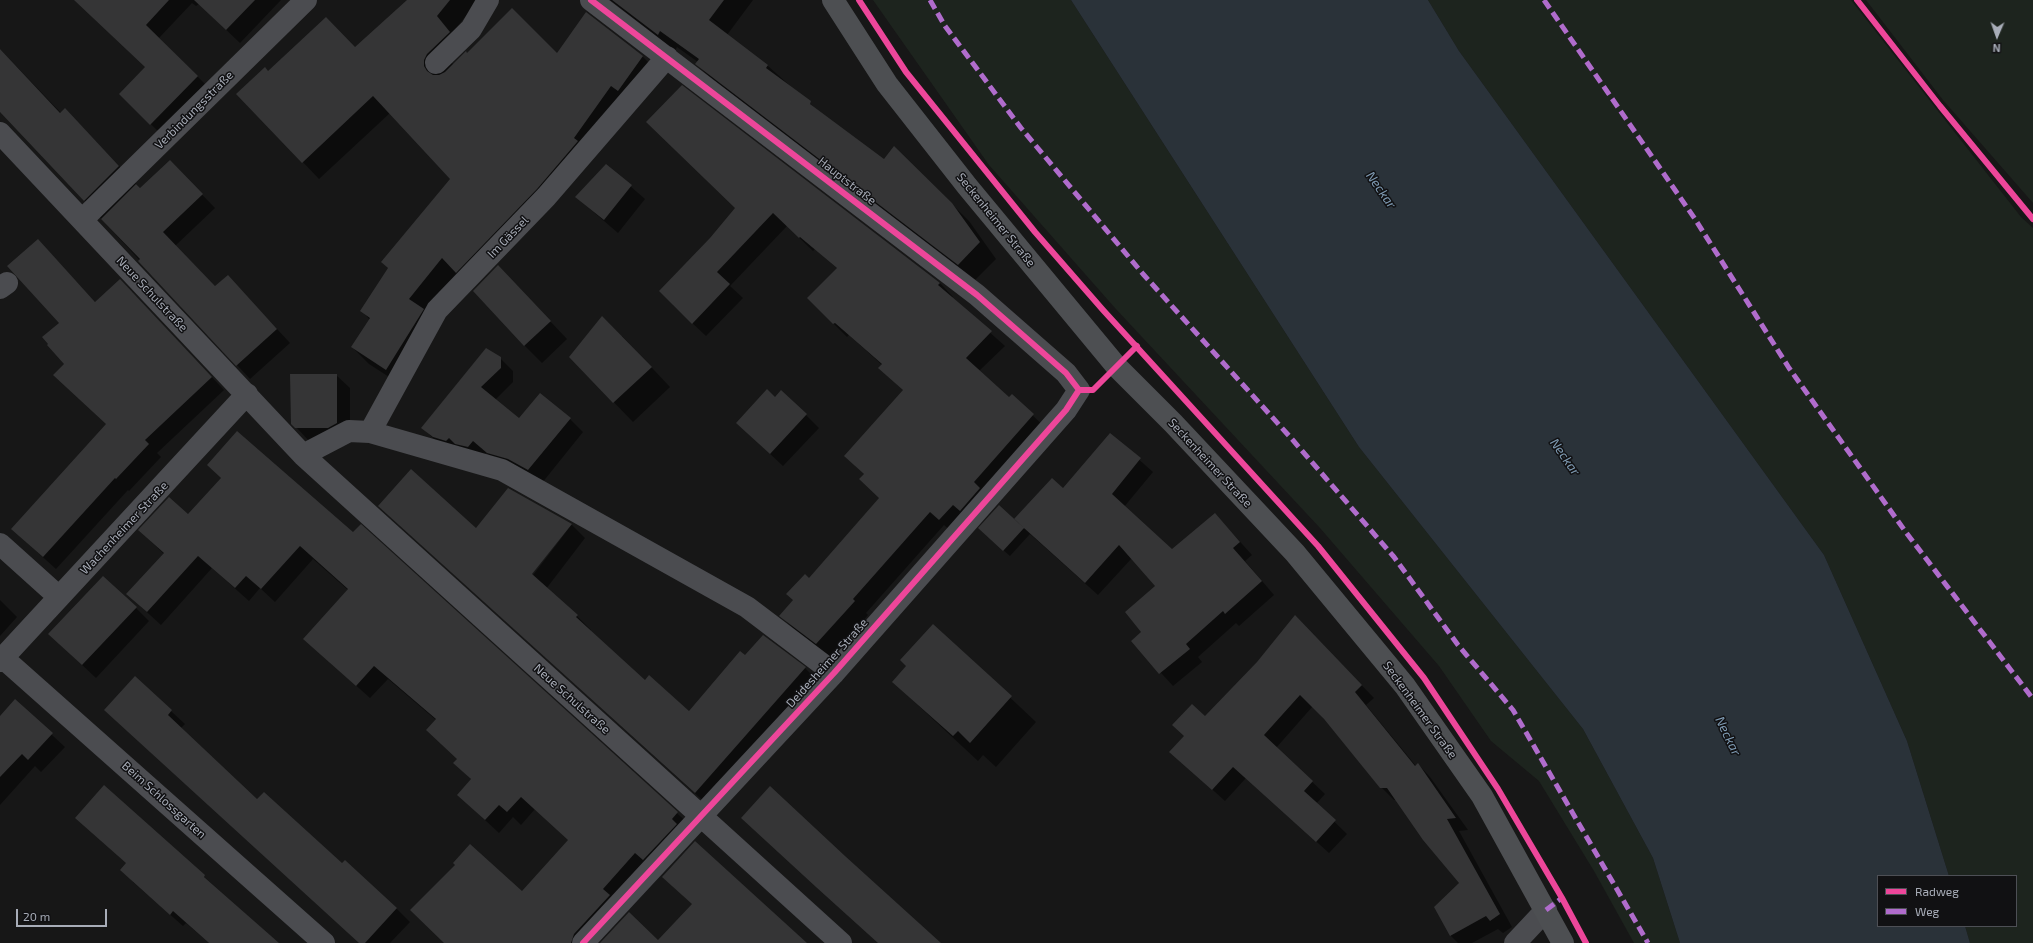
<!DOCTYPE html>
<html>
<head>
<meta charset="utf-8">
<style>
  body { margin:0 }
  #map { position:relative; width:2033px; height:943px; overflow:hidden; background:#171717; font-family:"Exo 2",sans-serif }
  canvas { display:block }
  .legend { position:absolute; left:1877px; top:875px; width:140px; height:52px; box-sizing:border-box; background:#111113; border:1px solid #4d4f55; margin:0; padding:5px 7px; list-style:none; font-size:12px; color:#a8adb8 }
  .legend li { display:flex; align-items:center; gap:8px; height:20px }
  .legend b { width:20px; border:1px solid #4d4f55 }
  .north { position:absolute; left:1977px; top:16px; width:40px; height:40px; -webkit-text-stroke:3px #111113; paint-order:stroke; rotate:182deg; font-size:11px; font-weight:700; line-height:16px; text-align:center; color:#a8adb8 }
  .north::after { content:''; display:block; margin:auto; width:14px; height:18px; background:#a8adb8; clip-path:polygon(50% 0,100% 100%,50% 72%,0 100%) }
  .scale { position:absolute; left:16px; top:909px; width:91px; height:18px; box-sizing:border-box; border:2px solid #a8adb8; border-top:0; padding-left:5px; font-size:12px; line-height:14px; white-space:nowrap; color:#a8adb8; -webkit-text-stroke:3px #111113; paint-order:stroke }
</style>
</head>
<body>
<div id="map">
<canvas width="2033" height="943"></canvas>
<ul class="legend">
<li><b style="height:5px;background:#ed469a"></b>Radweg</li>
<li><b style="height:5px;background:#b06ccc"></b>Weg</li>
</ul>
<div class="north">N</div>
<div class="scale">20 m</div>
</div>
<script>
const ctx = document.querySelector('canvas').getContext('2d');
ctx.lineJoin = 'round';
function fillPath(path, color) { ctx.fillStyle = color; ctx.fill(path, 'evenodd'); }
function strokePath(path, color, width, dash) { ctx.strokeStyle = color; ctx.lineWidth = width; ctx.lineCap = dash ? 'butt' : 'round'; ctx.setLineDash(dash || []); ctx.stroke(path); }
function drawText(font, color, halo, rows, align = 'center') {
  ctx.font = font + ' "Exo 2",sans-serif'; ctx.lineWidth = 3; ctx.setLineDash([]); ctx.textBaseline = 'middle'; ctx.strokeStyle = halo; ctx.fillStyle = color; for (const [text, x, y, turn = 0] of rows) {
    ctx.save(); ctx.translate(x, y); ctx.rotate((+turn || 0) * Math.PI / 180); ctx.textAlign = isNaN(turn) ? turn : align; if (halo) ctx.strokeText(text, 0, 0); ctx.fillText(text, 0, 0); ctx.restore();
  }
}
const green = new Path2D(`
  M 873,0 L 1071,0 L 1359,447 L 1583,729 L 1653,858 L 1680,943 L 1634,943 L 1594,871 L 1539,781 L 1491,741 L 1439,666 L 1320,528 L 1115,308 L 989,165 Z
  M 1428,0 L 1851,0 L 2021,217 L 2033,228 L 2033,943 L 1970,943 L 1965,926 L 2016,926 L 2016,876 L 1949,876 L 1907,741 L 1824,555 L 1459,51 Z
  M 1866,0 L 2033,0 L 2033,203 L 1943,100 Z`);
const water = new Path2D(`
  M 1071,0 L 1428,0 L 1459,51 L 1824,555 L 1907,741 L 1949,876 L 1878,876 L 1878,926 L 1965,926 L 1970,943 L 1680,943 L 1653,858 L 1583,729 L 1359,447 Z`);
const shadow = new Path2D(`
  M 75,0 L 281,0 L 240,43 L 199,4 L 196,6 L 192,3 L 159,38 L 211,90 L 164,137 L 120,94 L 146,67 Z
  M 408,0 L 479,0 L 452,33 L 466,49 L 452,63 L 454,65 L 468,54 L 642,56 L 659,73 L 459,275 L 403,386 L 369,364 L 352,347 L 370,320 L 362,311 L 389,269 L 382,262 L 451,179 L 390,113 L 319,179 L 238,94 L 268,72 L 355,48 Z
  M 610,0 L 753,0 L 727,35 L 768,66 L 825,117 L 884,161 L 894,147 L 969,221 L 996,259 L 975,280 L 713,80 L 696,64 L 698,62 L 677,47 L 675,51 Z
  M 0,49 L 61,113 L 65,109 L 141,189 L 183,175 L 215,208 L 175,246 L 216,287 L 228,276 L 290,343 L 250,379 L 0,110 Z
  M 661,136 L 940,283 L 953,297 L 951,298 L 1005,346 L 979,371 L 1009,398 L 1012,396 L 1047,429 L 953,533 L 944,525 L 866,613 L 868,615 L 831,657 L 794,629 L 781,616 L 809,579 L 880,498 L 865,475 L 845,456 L 904,391 L 882,365 L 849,335 L 847,337 L 808,298 L 838,269 L 815,249 L 813,251 L 787,226 L 730,286 L 743,298 L 706,336 L 673,305 L 711,238 L 736,208 Z
  M 606,165 L 645,199 L 618,233 L 576,197 Z
  M 38,240 L 96,303 L 132,292 L 224,390 L 157,453 L 161,457 L 129,491 L 128,490 L 56,569 L 25,541 L 107,425 L 66,364 L 60,323 Z
  M 515,284 L 567,339 L 542,363 L 524,345 Z
  M 622,336 L 670,387 L 633,422 L 570,357 Z
  M 500,358 L 513,371 L 513,382 L 495,400 L 519,420 L 570,419 L 583,432 L 542,483 L 502,466 L 486,453 L 481,460 L 436,441 L 423,428 Z
  M 336,375 L 350,388 L 350,436 L 309,441 L 296,427 Z
  M 775,398 L 806,415 L 819,428 L 783,466 L 737,423 Z
  M 1110,434 L 1153,472 L 1124,507 L 1172,551 L 1215,514 L 1252,555 L 1245,561 L 1274,595 L 1239,626 L 1236,623 L 1198,657 L 1202,662 L 1173,686 L 1132,641 L 1143,632 L 1156,586 L 1132,558 L 1098,595 L 1030,534 L 1010,556 L 986,535 L 1015,521 L 1063,489 Z
  M 208,465 L 353,534 L 361,526 L 691,826 L 591,943 L 445,943 L 522,892 L 569,840 L 535,809 L 521,825 L 513,817 L 499,833 L 458,795 L 472,780 L 455,763 L 458,759 L 436,720 L 388,679 L 370,698 L 304,639 L 348,590 L 313,559 L 275,602 L 260,588 L 249,601 L 212,568 L 161,625 L 127,594 L 164,554 L 139,530 L 188,515 L 222,479 Z
  M 379,506 L 476,529 L 571,524 L 585,538 L 546,589 L 577,616 L 591,630 L 590,632 L 645,682 L 689,712 L 745,657 L 763,636 L 805,668 L 820,683 L 710,807 ZM 570,527 L 530,579 L 528,578 Z
  M 0,600 L 17,617 L 0,636 Z
  M 136,608 L 149,621 L 96,678 L 63,647 Z
  M 933,625 L 1036,722 L 996,767 L 983,755 L 978,761 L 893,682 L 907,666 Z
  M 1307,629 L 1374,698 L 1366,705 L 1416,766 L 1418,764 L 1430,777 L 1468,830 L 1459,831 L 1512,927 L 1503,933 L 1498,929 L 1472,943 L 1458,943 L 1451,936 L 1435,907 L 1460,884 L 1396,800 L 1394,800 L 1381,787 L 1313,706 L 1276,748 L 1325,794 L 1316,804 L 1347,834 L 1329,853 L 1246,778 L 1225,801 L 1171,752 L 1205,718 Z
  M 135,678 L 185,724 L 181,728 L 257,801 L 342,865 L 396,908 L 410,922 L 390,943 L 360,943 Z
  M 15,701 L 65,747 L 41,772 L 35,766 L 0,805 L 0,718 Z
  M 104,787 L 278,943 L 209,943 L 186,923 L 183,926 L 133,882 Z`);
const building = new Path2D(`
  M 74,0 L 169,0 L 146,25 L 198,76 L 150,125 L 119,94 L 145,67 Z
  M 194,0 L 255,0 L 226,30 Z
  M 407,0 L 450,0 L 437,16 L 450,32 L 427,54 L 424,60 L 424,66 L 427,71 L 433,75 L 439,75 L 445,72 L 466,51 L 467,53 L 512,8 L 557,53 L 586,12 L 643,56 L 618,91 L 611,86 L 574,138 L 578,141 L 537,189 L 456,273 L 442,258 L 409,299 L 424,309 L 386,370 L 351,347 L 370,318 L 360,311 L 388,268 L 381,262 L 450,179 L 373,96 L 302,163 L 236,94 L 265,67 L 268,71 L 326,17 L 355,47 Z
  M 612,0 L 724,0 L 709,20 L 768,65 L 766,68 L 811,101 L 810,104 L 884,159 L 894,146 L 952,203 L 980,242 L 958,265 L 695,64 L 699,59 L 660,31 L 658,35 Z
  M 0,49 L 60,113 L 65,108 L 119,166 L 84,201 L 0,112 Z
  M 682,85 L 940,283 L 938,285 L 992,331 L 966,358 L 1009,397 L 1012,394 L 1034,414 L 974,482 L 980,488 L 960,511 L 953,505 L 939,520 L 930,512 L 853,599 L 855,601 L 816,644 L 779,616 L 793,600 L 786,594 L 805,574 L 809,578 L 879,498 L 859,479 L 864,474 L 844,456 L 903,390 L 878,368 L 882,364 L 835,323 L 833,324 L 807,298 L 837,268 L 800,237 L 799,238 L 773,213 L 717,272 L 730,284 L 692,324 L 659,291 L 710,238 L 735,208 L 646,122 Z
  M 170,160 L 203,194 L 163,232 L 215,286 L 228,275 L 277,329 L 236,366 L 138,261 L 140,259 L 101,219 L 136,184 L 140,188 Z
  M 606,164 L 632,185 L 604,220 L 575,197 Z
  M 38,239 L 95,302 L 120,279 L 212,377 L 145,440 L 149,444 L 116,479 L 115,478 L 43,557 L 11,529 L 106,424 L 53,375 L 64,364 L 47,345 L 48,344 L 42,337 L 59,323 L 7,266 Z
  M 498,265 L 551,321 L 524,346 L 473,291 Z
  M 602,316 L 652,367 L 613,403 L 569,357 Z
  M 486,348 L 501,357 L 501,368 L 481,387 L 519,418 L 540,393 L 571,418 L 528,470 L 508,459 L 487,453 L 473,441 L 468,447 L 455,444 L 449,438 L 446,441 L 433,437 L 421,428 Z
  M 290,374 L 337,374 L 337,423 L 328,428 L 295,428 L 291,424 Z
  M 767,389 L 775,397 L 781,390 L 807,414 L 770,454 L 736,423 Z
  M 237,431 L 353,532 L 361,524 L 678,812 L 672,819 L 677,824 L 643,860 L 635,853 L 603,889 L 610,895 L 574,934 L 571,943 L 444,943 L 410,910 L 455,865 L 453,863 L 470,844 L 522,891 L 568,840 L 521,797 L 507,812 L 499,805 L 485,820 L 457,795 L 471,779 L 453,763 L 457,759 L 426,730 L 436,719 L 374,666 L 356,686 L 303,639 L 348,589 L 300,546 L 261,589 L 246,576 L 235,588 L 198,556 L 147,612 L 126,594 L 164,553 L 138,530 L 169,497 L 188,514 L 221,478 L 207,465 Z
  M 1110,433 L 1141,458 L 1112,494 L 1172,549 L 1215,513 L 1240,542 L 1233,548 L 1262,581 L 1225,614 L 1223,611 L 1186,644 L 1190,649 L 1159,674 L 1131,641 L 1141,632 L 1125,612 L 1155,586 L 1119,545 L 1085,583 L 1014,519 L 1052,478 L 1063,488 Z
  M 411,469 L 476,528 L 508,488 L 572,524 L 532,574 L 578,615 L 576,617 L 645,680 L 649,675 L 689,711 L 740,651 L 745,655 L 763,635 L 806,667 L 695,793 L 378,506 Z
  M 999,505 L 1024,528 L 1003,551 L 978,528 Z
  M 103,576 L 137,607 L 82,665 L 48,634 Z
  M 1295,615 L 1362,685 L 1355,692 L 1415,766 L 1418,763 L 1456,818 L 1447,819 L 1500,914 L 1490,921 L 1486,916 L 1450,936 L 1434,907 L 1459,883 L 1423,840 L 1387,788 L 1380,788 L 1324,719 L 1300,695 L 1264,735 L 1313,781 L 1304,791 L 1336,820 L 1316,842 L 1233,767 L 1212,790 L 1169,752 L 1184,736 L 1172,725 L 1192,704 L 1205,716 L 1257,662 Z
  M 933,624 L 1012,696 L 970,743 L 958,731 L 953,736 L 892,682 L 906,666 L 900,660 Z
  M 135,676 L 172,710 L 168,715 L 257,799 L 264,792 L 342,863 L 345,860 L 397,908 L 365,943 L 359,943 L 104,710 Z
  M 15,699 L 53,733 L 28,760 L 22,754 L 0,777 L 0,716 Z
  M 104,785 L 205,875 L 204,877 L 279,943 L 209,943 L 173,911 L 170,915 L 120,870 L 126,863 L 75,818 Z
  M 770,786 L 845,856 L 941,943 L 878,943 L 816,887 L 741,818 Z
  M 695,841 L 807,943 L 600,943 L 629,912 L 658,940 L 692,904 L 662,877 Z`);
const minor = new Path2D(`
  M 436,63 L 471,29 L 488,0
  M 0,133 L 303,455 L 841,943
  M 82,220 L 306,0
  M 0,288 L 7,283
  M 370,432 L 437,310 L 546,197 L 667,57
  M 303,455 L 349,431 L 370,432 L 502,470 L 747,607 L 834,673
  M 0,544 L 59,597
  M 3,658 L 324,943
  M 0,661 L 247,394
  M 583,943 L 834,673 L 1066,410 L 1079,390 L 1066,373 L 977,295 L 591,0
  M 1515,943 L 1546,910`);
const major = new Path2D(`
  M 833,0 L 887,84 L 967,186 L 1117,367 L 1173,423 L 1295,553 L 1405,686 L 1482,796 L 1563,943`);
const quiet = new Path2D(`
  M 930,0 L 945,26 L 1021,128 L 1143,274 L 1291,438 L 1394,557 L 1458,645 L 1513,710 L 1648,943
  M 1544,0 L 1695,219 L 1789,368 L 1905,531 L 2033,699
  M 1546,910 L 1562,898`);
const cycleway = new Path2D(`
  M 591,0 L 977,295 L 1066,373 L 1079,390
  M 859,0 L 906,72 L 1035,232 L 1103,310 L 1318,546 L 1424,678 L 1498,789 L 1562,898 L 1586,943
  M 1857,0 L 1940,106 L 2033,219
  M 1079,390 L 1093,390 L 1137,346
  M 583,943 L 834,673 L 1066,410 L 1079,390`);
const streetNames = [
  ["Verbindungsstraße",194,110,-45],
  ["Hauptstraße",847,181,38],
  ["Seckenheimer Straße",996,220,51],
  ["Im Gässel",508,237,-46],
  ["Neue Schulstraße",152,294,47],
  ["Seckenheimer Straße",1210,463,47],
  ["Wachenheimer Straße",124,528,-47],
  ["Deidesheimer Straße",827,663,-48],
  ["Neue Schulstraße",572,699,42],
  ["Seckenheimer Straße",1420,710,54],
  ["Beim Schlossgarten",164,800,42]
];
const waterNames = [
  ["Neckar",1381,190,55],
  ["Neckar",1565,457,55],
  ["Neckar",1728,736,64]
];
fillPath(green, '#1d241e');
fillPath(water, '#2a3239');
fillPath(shadow, '#0007');
fillPath(building, '#353536');
strokePath(minor, '#4b4c50', 22);
strokePath(major, '#4d4f52', 22);
strokePath(quiet, '#b06ccc', 5, [10, 5]);
strokePath(cycleway, '#ed469a', 6);
drawText('12px', '#a8adb8', '#111113', streetNames);
drawText('italic 13px', '#7f9bb3', '#111113', waterNames);
</script>
</body>
</html>
